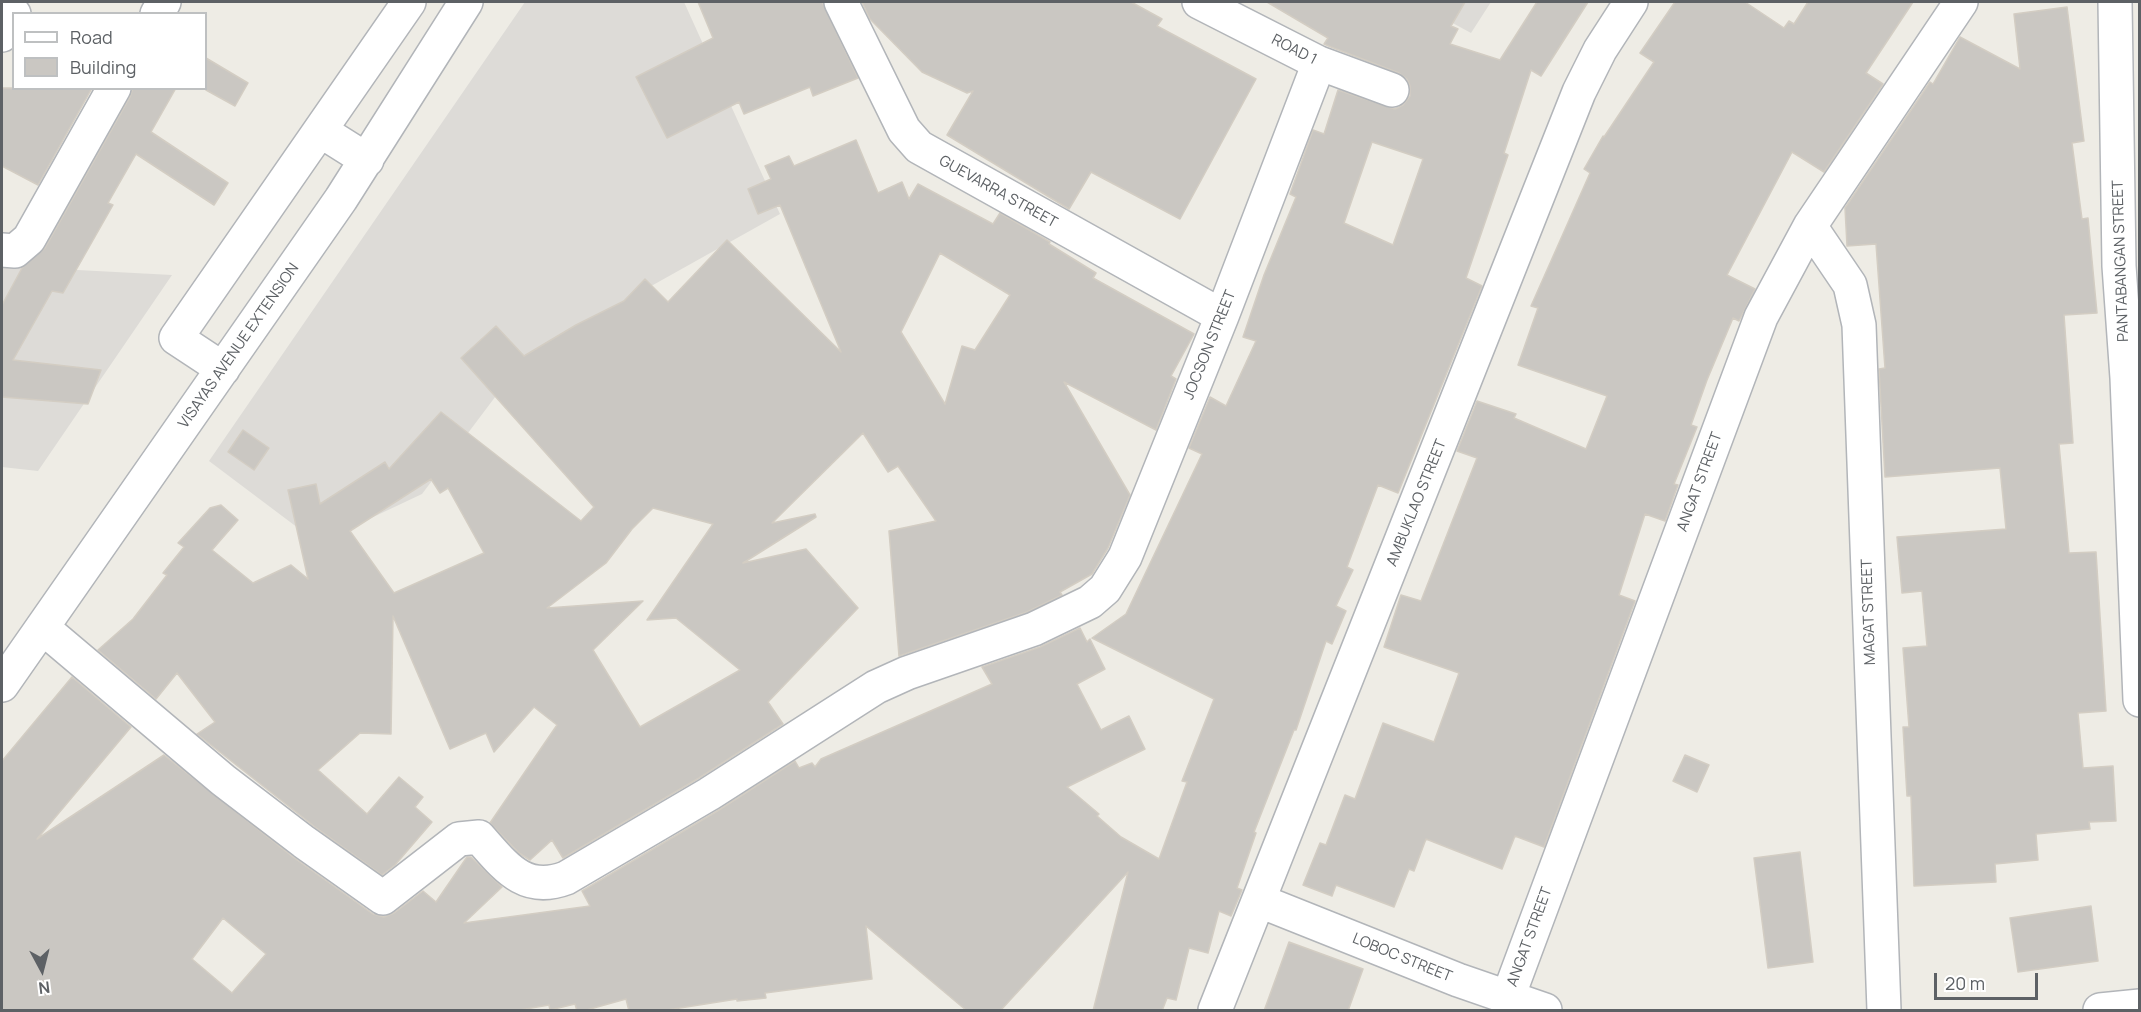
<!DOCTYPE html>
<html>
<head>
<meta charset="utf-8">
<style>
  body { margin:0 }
  #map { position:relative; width:2141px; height:1012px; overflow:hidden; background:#eeece5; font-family:Manrope,sans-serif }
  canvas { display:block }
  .frame { position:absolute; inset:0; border:3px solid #5d6165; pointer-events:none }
  .legend { position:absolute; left:12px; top:12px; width:195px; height:78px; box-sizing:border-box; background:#fff; border:2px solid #bec0c1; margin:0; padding:8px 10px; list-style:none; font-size:18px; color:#5d6165 }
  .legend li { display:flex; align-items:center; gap:12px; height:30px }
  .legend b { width:30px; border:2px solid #bec0c1 }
  .north { position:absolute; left:12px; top:940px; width:60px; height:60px; -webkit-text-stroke:4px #fff; paint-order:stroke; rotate:173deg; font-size:16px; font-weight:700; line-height:24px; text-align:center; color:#5d6165 }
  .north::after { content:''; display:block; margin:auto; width:21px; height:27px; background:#5d6165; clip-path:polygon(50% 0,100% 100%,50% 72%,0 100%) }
  .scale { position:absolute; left:1934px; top:973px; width:104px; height:27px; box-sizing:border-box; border:3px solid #5d6165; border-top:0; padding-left:8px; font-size:18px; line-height:21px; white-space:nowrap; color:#5d6165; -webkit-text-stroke:4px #fff; paint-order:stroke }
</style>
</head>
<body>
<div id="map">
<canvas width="2141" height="1012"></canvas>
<div class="frame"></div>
<ul class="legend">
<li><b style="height:8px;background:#fff"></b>Road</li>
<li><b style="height:16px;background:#cac7c2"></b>Building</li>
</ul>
<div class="north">N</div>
<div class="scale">20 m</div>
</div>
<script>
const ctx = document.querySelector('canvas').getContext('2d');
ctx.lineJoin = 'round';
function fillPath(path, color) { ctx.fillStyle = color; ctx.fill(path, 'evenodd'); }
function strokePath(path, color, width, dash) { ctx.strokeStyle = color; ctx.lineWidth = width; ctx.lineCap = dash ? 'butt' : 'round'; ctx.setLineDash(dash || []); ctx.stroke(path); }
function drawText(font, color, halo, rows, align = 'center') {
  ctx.font = font + ' Manrope,sans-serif'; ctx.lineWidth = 5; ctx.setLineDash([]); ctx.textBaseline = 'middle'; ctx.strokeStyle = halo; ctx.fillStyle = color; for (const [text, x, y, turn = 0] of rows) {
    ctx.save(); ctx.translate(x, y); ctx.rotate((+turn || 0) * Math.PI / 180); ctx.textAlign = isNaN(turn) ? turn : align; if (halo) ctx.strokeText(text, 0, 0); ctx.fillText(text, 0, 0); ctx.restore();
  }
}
const industrial = new Path2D(`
  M 525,2 L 684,2 L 780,214 L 526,356 L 422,494 L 318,543 L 209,461 Z
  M 1414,2 L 1491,2 L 1471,33 Z
  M 2,266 L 172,275 L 38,471 L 2,467 Z`);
const building = new Path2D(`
  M 698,2 L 822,2 L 858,78 L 813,96 L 810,87 L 744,114 L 739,102 L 667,138 L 636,77 L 713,38 Z
  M 862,2 L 1131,2 L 1162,19 L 1157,26 L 1256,79 L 1180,219 L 1091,172 L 1069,209 L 947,135 L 973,91 L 967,93 L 922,72 L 870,19 Z
  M 1267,2 L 1465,2 L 1451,26 L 1458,29 L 1450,44 L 1500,60 L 1537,2 L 1588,2 L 1541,76 L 1531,70 L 1504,153 L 1508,155 L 1466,278 L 1482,286 L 1398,493 L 1378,485 L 1347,567 L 1353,570 L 1336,606 L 1346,611 L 1332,644 L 1326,641 L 1296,730 L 1294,730 L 1254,832 L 1256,833 L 1237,888 L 1242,890 L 1231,916 L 1219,911 L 1208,953 L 1189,948 L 1176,1000 L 1167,998 L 1162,1011 L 1093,1011 L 1128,872 L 1000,1011 L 967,1011 L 866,926 L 872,979 L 765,993 L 766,998 L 737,1001 L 737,999 L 661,1011 L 629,1011 L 626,999 L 583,1011 L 577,1011 L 575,1004 L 550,1010 L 549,1005 L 514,1011 L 2,1011 L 2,761 L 72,677 L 131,727 L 37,839 L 164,755 L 293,857 L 373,914 L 384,917 L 394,913 L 423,891 L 436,902 L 467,857 L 471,857 L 502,887 L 464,923 L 590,906 L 582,891 L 719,810 L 795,761 L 799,768 L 812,763 L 815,767 L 821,759 L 992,684 L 982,667 L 1040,647 L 1080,628 L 1087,642 L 1090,639 L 1105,669 L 1077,684 L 1101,730 L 1129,716 L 1145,749 L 1067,787 L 1099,814 L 1097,816 L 1121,837 L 1159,859 L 1187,782 L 1182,781 L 1214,699 L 1092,638 L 1126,614 L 1202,454 L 1189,448 L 1210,397 L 1226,406 L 1256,341 L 1243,337 L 1264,275 L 1296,197 L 1290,194 L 1313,130 L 1324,134 L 1338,90 L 1395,109 L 1403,105 L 1410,96 L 1410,86 L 1407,79 L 1399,73 L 1331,47 L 1324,44 L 1328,38 ZM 1372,142 L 1423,159 L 1393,245 L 1344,223 ZM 223,918 L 266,954 L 232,993 L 192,959 Z
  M 1675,2 L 1745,2 L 1784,28 L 1789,21 L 1794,24 L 1808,2 L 1913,2 L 1866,73 L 1883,84 L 1824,172 L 1792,152 L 1727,275 L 1755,289 L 1739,321 L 1733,318 L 1707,380 L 1691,425 L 1697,427 L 1674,484 L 1678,485 L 1665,521 L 1645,514 L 1619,595 L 1635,601 L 1544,847 L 1515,836 L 1502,869 L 1426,839 L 1414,871 L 1409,869 L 1394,907 L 1336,885 L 1332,896 L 1303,885 L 1320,843 L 1326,845 L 1345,795 L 1355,799 L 1383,723 L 1434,742 L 1459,673 L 1384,647 L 1401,595 L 1421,601 L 1477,458 L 1457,451 L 1477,401 L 1516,414 L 1514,418 L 1586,449 L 1607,396 L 1518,365 L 1538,308 L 1531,306 L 1590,173 L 1584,169 L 1603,136 L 1604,137 L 1654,62 L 1640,53 Z
  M 2067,7 L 2084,141 L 2072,143 L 2082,219 L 2088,218 L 2097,313 L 2064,315 L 2073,443 L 2059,444 L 2069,553 L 2096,552 L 2106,711 L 2078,713 L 2083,768 L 2113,766 L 2116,821 L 2089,822 L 2090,829 L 2036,834 L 2038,860 L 1995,864 L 1996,882 L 1914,886 L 1911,796 L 1907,796 L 1903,727 L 1909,727 L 1903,648 L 1927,646 L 1922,591 L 1902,593 L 1897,537 L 2006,529 L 2000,468 L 1885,477 L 1879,369 L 1885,368 L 1876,244 L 1847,246 L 1845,208 L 1930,82 L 1933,84 L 1960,37 L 2020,69 L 2014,14 Z
  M 206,58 L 248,83 L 235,106 L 206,90 Z
  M 2,88 L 92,88 L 38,185 L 2,166 Z
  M 133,88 L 176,88 L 151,132 L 228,183 L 214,205 L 136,154 L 108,203 L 113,205 L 63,293 L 52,291 L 13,360 L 101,370 L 88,404 L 2,397 L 2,305 L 22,268 L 45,248 L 130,97 Z
  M 856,140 L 878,193 L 902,182 L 909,199 L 918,184 L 993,224 L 1000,213 L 1050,242 L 1049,244 L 1096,273 L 1093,278 L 1194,334 L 1171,376 L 1176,379 L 1156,430 L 1064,382 L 1130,495 L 1108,548 L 1092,574 L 1060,592 L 1062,595 L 1027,612 L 899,656 L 889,531 L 936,521 L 898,466 L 888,472 L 863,433 L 772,523 L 815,514 L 816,517 L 743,563 L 806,549 L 858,608 L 768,702 L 783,724 L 699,778 L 563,858 L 552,840 L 530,860 L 519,853 L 490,823 L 557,725 L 534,707 L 494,752 L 486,733 L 450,749 L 393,616 L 391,734 L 360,733 L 318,770 L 367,814 L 399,777 L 423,797 L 415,807 L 432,822 L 395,865 L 382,875 L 315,827 L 197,734 L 215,722 L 177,673 L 156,699 L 98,650 L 133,619 L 167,575 L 163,573 L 184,547 L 178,543 L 210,508 L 221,505 L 238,520 L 212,550 L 253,583 L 291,565 L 308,579 L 288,490 L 316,484 L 320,504 L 385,462 L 389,469 L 441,412 L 581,521 L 594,507 L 461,358 L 496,326 L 524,356 L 576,325 L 624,301 L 645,279 L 668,302 L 727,240 L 841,352 L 780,205 L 758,214 L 748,189 L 771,179 L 765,166 L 789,156 L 794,166 ZM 940,253 L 1010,295 L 975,350 L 962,346 L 945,404 L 901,332 ZM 431,479 L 440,493 L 448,488 L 484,553 L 394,593 L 350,531 ZM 653,508 L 713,524 L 647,620 L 676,618 L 740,670 L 640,727 L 593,650 L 643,601 L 547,608 L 606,563 L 632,529 Z
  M 243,430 L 269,448 L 254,470 L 228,452 Z
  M 1685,755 L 1709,765 L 1697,792 L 1673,781 Z
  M 1800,852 L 1813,962 L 1768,968 L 1754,858 Z
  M 2091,906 L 2098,961 L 2018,972 L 2010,918 Z
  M 1289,942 L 1363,969 L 1348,1011 L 1264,1011 Z`);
const minor = new Path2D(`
  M 841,2 L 904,130 L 919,147 L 1222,316
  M 1199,2 L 1319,63 L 1392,90
  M 2115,2 L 2119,266 L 2127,378 L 2140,700
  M 157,14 L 164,2
  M 2,35 L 14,14
  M 321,131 L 367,160
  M 1810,226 L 1850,285 L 1859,325 L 1884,1010
  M 2,250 L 15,251 L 29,239 L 114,88
  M 223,369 L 176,338 L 409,2
  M 43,628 L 223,780 L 304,842 L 383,898 L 459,839 L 479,837 C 505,866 524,894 566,878 L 709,794 L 876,687 L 907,673 L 1034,629 L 1090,602 L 1105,589 L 1125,557 L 1222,316 L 1319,63
  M 2,685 L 341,199 L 466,2
  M 1260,901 L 1458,980 L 1545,1010
  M 1508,997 L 1761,317 L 1810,226 L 1961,2
  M 1215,1010 L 1579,92 L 1600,50 L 1631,2
  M 2100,1010 L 2140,1006`);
const streetNames = [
  ["ROAD 1",1294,50,27],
  ["GUEVARRA STREET",998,192,29],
  ["PANTABANGAN STREET",2121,261,-92],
  ["JOCSON STREET",1210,345,-68],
  ["VISAYAS AVENUE EXTENSION",239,346,-55],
  ["ANGAT STREET",1700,482,-70],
  ["AMBUKLAO STREET",1417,503,-68],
  ["MAGAT STREET",1869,612,-92],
  ["ANGAT STREET",1530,937,-70],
  ["LOBOC STREET",1402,958,22]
];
fillPath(industrial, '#dddbd7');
fillPath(building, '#cac7c2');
strokePath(building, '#d3cdc3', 1.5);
strokePath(minor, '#b2b5b9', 36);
strokePath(minor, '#fff', 33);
drawText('15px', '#5d6165', '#fff', streetNames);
</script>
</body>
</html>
